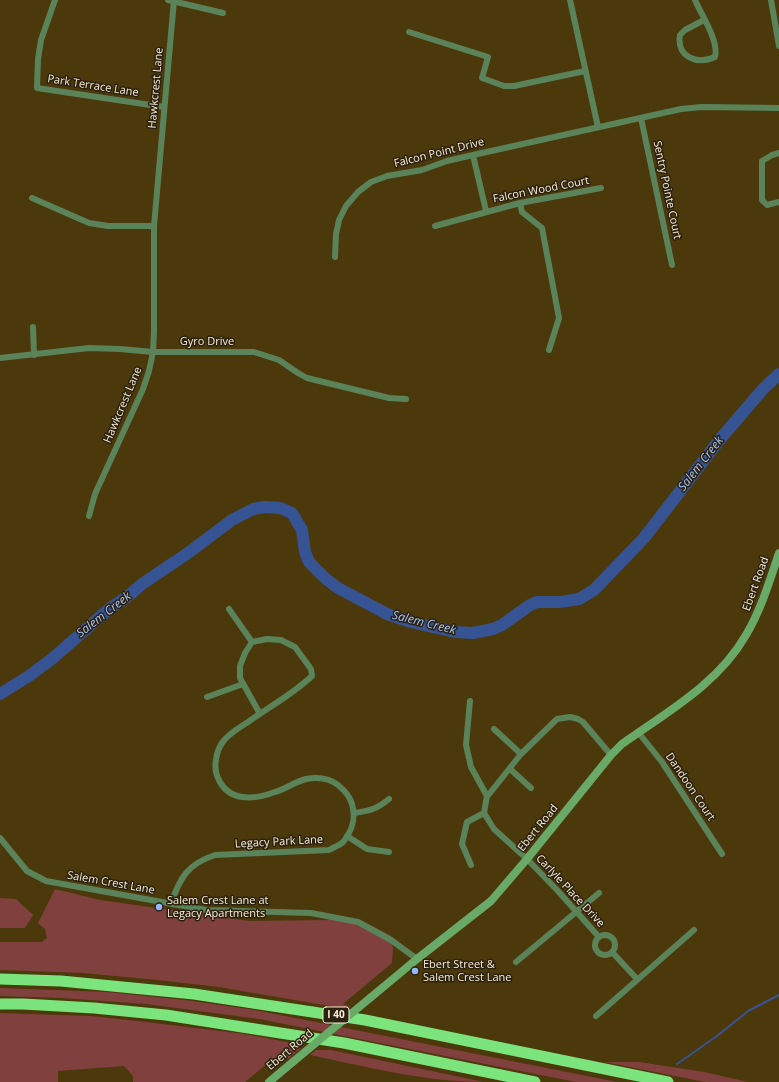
<!DOCTYPE html>
<html>
<head>
<meta charset="utf-8">
<style>
  body { margin:0 }
  canvas { display:block; background:#4b380b }
</style>
</head>
<body>
<canvas width="779" height="1082"></canvas>
<script>
const ctx = document.querySelector('canvas').getContext('2d');
ctx.lineJoin = 'round';
function fillPath(path, color) { ctx.fillStyle = color; ctx.fill(path, 'evenodd'); }
function strokePath(path, color, width, dash) { ctx.strokeStyle = color; ctx.lineWidth = width; ctx.lineCap = dash ? 'butt' : 'round'; ctx.setLineDash(dash || []); ctx.stroke(path); }
function drawText(font, color, halo, rows, align = 'center') {
  ctx.font = font + ' "Open Sans",sans-serif'; ctx.lineWidth = 3; ctx.setLineDash([]); ctx.textBaseline = 'middle'; ctx.strokeStyle = halo; ctx.fillStyle = color; for (const [text, x, y, turn = 0] of rows) {
    ctx.save(); ctx.translate(x, y); ctx.rotate((+turn || 0) * Math.PI / 180); ctx.textAlign = isNaN(turn) ? turn : align; if (halo) ctx.strokeText(text, 0, 0); ctx.fillText(text, 0, 0); ctx.restore();
  }
}
const green = new Path2D(`
  M 55,889 L 100,900 L 249,921 L 336,920 L 372,926 L 391,936 L 393,948 L 392,963 L 343,1004 L 351,1007 L 335,1007 L 219,987 L 157,980 L 83,973 L 0,970 L 0,942 L 42,942 L 47,938 L 45,929 L 38,923 Z
  M 0,898 L 16,899 L 33,915 L 25,928 L 0,928 Z
  M 0,988 L 107,992 L 185,1000 L 255,1010 L 617,1082 L 576,1082 L 259,1019 L 146,1004 L 62,998 L 0,996 Z
  M 0,1013 L 91,1016 L 138,1021 L 245,1034 L 287,1042 L 301,1048 L 288,1059 L 274,1058 L 245,1082 L 133,1082 L 133,1076 L 124,1066 L 58,1071 L 58,1082 L 0,1082 Z
  M 316,1050 L 331,1050 L 484,1082 C 425,1082 367,1067 310,1055 Z
  M 605,1062 L 639,1062 L 704,1072 L 748,1082 L 705,1082 Z`);
const stream = new Path2D(`
  M 677,1064 L 717,1036 L 748,1011 L 779,995`);
const river = new Path2D(`
  M 0,694 L 29,676 L 53,658 L 109,609 L 127,597 L 142,584 L 188,553 L 232,520 L 253,509 L 265,507 L 280,508 L 292,513 L 302,530 L 305,552 L 309,562 L 326,579 L 338,588 L 387,614 L 411,622 L 455,632 L 473,633 L 493,629 L 502,625 L 530,605 L 537,602 L 560,602 L 579,599 L 594,590 L 644,538 L 721,438 L 763,389 L 779,374`);
const minor = new Path2D(`
  M 55,0 L 41,40 L 38,59 L 37,88 L 164,107
  M 168,0 L 223,13
  M 570,0 L 598,127
  M 695,0 C 702,16 719,41 715,57 C 697,65 676,57 680,35 L 685,30 L 704,20
  M 771,0 L 779,46
  M 409,32 L 488,57 L 482,78 L 504,86 L 514,86 L 585,71
  M 641,118 L 672,265
  M 779,153 L 772,155 L 762,161 L 762,200 L 767,205 L 779,202
  M 473,155 L 486,211
  M 32,198 L 89,223 L 108,226 L 154,226
  M 520,203 L 522,212 L 542,228 L 559,318 L 549,350
  M 435,226 L 520,203 L 601,188
  M 335,257 L 336,234 L 339,220 L 346,206 L 358,192 L 371,182 L 387,176 L 422,170 L 447,161 L 473,155 L 681,109 L 702,107 L 779,108
  M 33,327 L 34,355
  M 0,358 L 89,348 L 120,349 L 153,352 L 254,352 L 279,360 L 298,373 L 307,378 L 389,398 L 406,399
  M 89,516 L 95,494 L 143,389 L 149,371 L 153,352 L 154,332 L 154,226 L 174,0
  M 229,609 L 252,642
  M 207,697 L 243,684
  M 470,701 L 466,745 L 471,767 L 487,796
  M 494,729 L 521,754
  M 638,732 L 662,762 L 722,854
  M 510,769 L 531,788
  M 354,813 C 369,811 377,809 389,799
  M 347,836 L 367,849 L 389,852
  M 0,838 L 27,871 L 46,881 L 206,910 L 311,913 L 358,922 L 391,940 L 417,959
  M 471,865 L 462,844 L 467,822 L 484,813
  M 171,904 C 180,877 188,864 215,855 L 329,850 C 334,847 341,845 344,841 C 353,829 356,818 352,804 C 350,796 344,790 338,785 C 329,778 317,777 306,779 C 295,782 285,789 275,792 C 254,800 228,802 218,778 C 213,768 216,752 222,743 C 228,734 239,728 248,722 C 269,707 293,694 312,676 L 311,669 L 295,647 L 281,640 L 267,639 L 252,642 L 245,653 L 240,666 L 240,678 L 260,714
  M595 945a10 10 0 1 1 20 0a10 10 0 1 1-20 0Z
  M 599,937 L 558,891 L 527,859 L 494,829 L 484,813 L 487,796 L 490,793 L 521,754 L 557,719 L 570,717 L 578,719 L 583,722 L 611,755
  M 612,952 L 637,979
  M 516,962 L 599,893
  M 596,1016 L 694,930`);
const secondary = new Path2D(`
  M 370,998 L 417,959 L 491,901 L 527,859 L 611,755 L 622,744 C 667,712 718,684 746,635 C 761,610 770,580 779,553
  M 269,1082 L 294,1061`);
const motorway = new Path2D(`
  M 0,979 L 61,981 L 194,994 L 365,1020 L 668,1082
  M 0,1004 L 23,1004 L 94,1008 L 166,1015 L 344,1043 L 535,1082`);
const secondaryBridge = new Path2D(`
  M 294,1061 L 370,998`);
const markers = [
  [159,907,4,"#94b7fd"],
  [415,971,4,"#94b7fd"]
];
const shields = [
  [336,1015,26]
];
const shieldNames = [
  ["I 40",336,1015]
];
const streetNames = [
  ["Park Terrace Lane",93,86,9],
  ["Hawkcrest Lane",156,88,-85],
  ["Falcon Point Drive",439,153,-14],
  ["Falcon Wood Court",541,190,-11],
  ["Sentry Pointe Court",667,190,78],
  ["Gyro Drive",207,342],
  ["Hawkcrest Lane",123,405,-67],
  ["Ebert Road",756,584,-70],
  ["Dandoon Court",690,787,56],
  ["Ebert Road",538,828,-51],
  ["Legacy Park Lane",279,842,-3],
  ["Salem Crest Lane",111,883,10],
  ["Carlyle Place Drive",570,891,47],
  ["Ebert Road",290,1050,-40]
];
const poiNames = [
  ["Salem Crest Lane at",167,901],
  ["Legacy Apartments",167,914],
  ["Ebert Street &",423,965],
  ["Salem Crest Lane",423,978]
];
const waterNames = [
  ["Salem Creek",701,464,-52],
  ["Salem Creek",104,615,-38],
  ["Salem Creek",424,623,14]
];
fillPath(green, '#80403d');
strokePath(stream, '#365394', 2);
strokePath(river, '#365394', 12);
strokePath(minor, '#5a835a', 6);
strokePath(secondary, '#69aa68', 8);
strokePath(motorway, '#7be47c', 11);
strokePath(secondaryBridge, '#69aa68', 8);
for (const [x, y, r, color] of markers) { const dot = new Path2D(); dot.arc(x, y, r, 0, 2 * Math.PI); ctx.fillStyle = color; ctx.fill(dot); strokePath(dot, '#2a210f', 1.5); }
for (const [x, y, w] of shields) { const box = new Path2D(); box.roundRect(x - w / 2, y - 8, w, 16, 3); ctx.fillStyle = '#2a210f'; ctx.fill(box); strokePath(box, '#f9edd7', 1); }
drawText('bold 10px', '#f9edd7', null, shieldNames);
drawText('11px', '#f9edd7', '#2a210f', streetNames);
drawText('11px', '#f9edd7', '#2a210f', poiNames, 'left');
drawText('italic 12px', '#a9c5fd', '#2a210f', waterNames);
</script>
</body>
</html>
